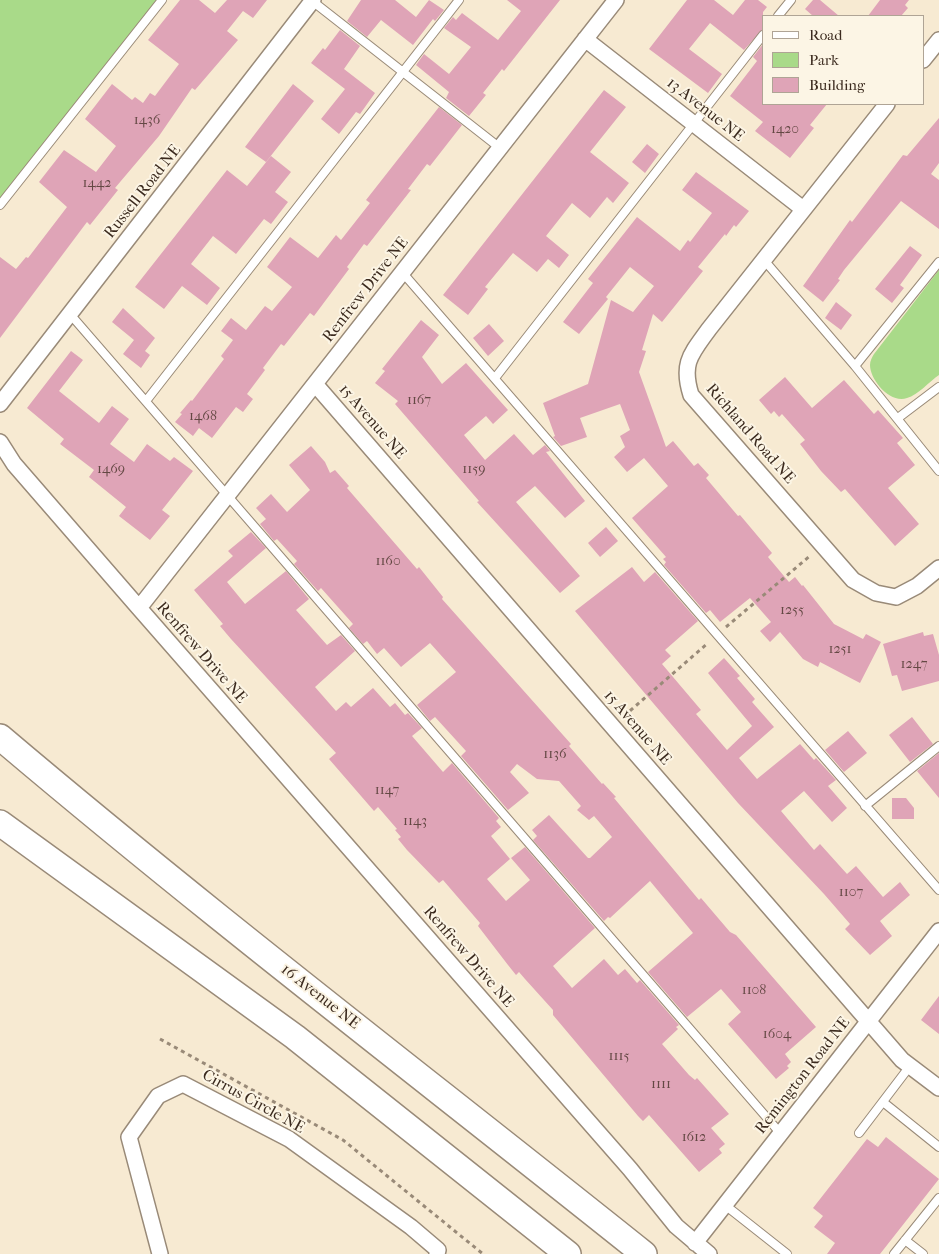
<!DOCTYPE html>
<html>
<head>
<meta charset="utf-8">
<style>
  body { margin:0 }
  #map { position:relative; width:939px; height:1254px; overflow:hidden; background:#f7ead2; font-family:"IM FELL French Canon",serif }
  canvas { display:block }
  .legend { position:absolute; left:762px; top:15px; width:162px; height:90px; box-sizing:border-box; background:#fcf5e5; border:1px solid #afa495; margin:0; padding:6px 9px; list-style:none; font-size:15px; color:#3b2a1e }
  .legend li { display:flex; align-items:center; gap:10px; height:25px }
  .legend b { width:25px; border:1px solid #afa495 }
</style>
</head>
<body>
<div id="map">
<canvas width="939" height="1254"></canvas>
<ul class="legend">
<li><b style="height:6px;background:#fff"></b>Road</li>
<li><b style="height:14px;background:#a9da89"></b>Park</li>
<li><b style="height:14px;background:#dfa4b7"></b>Building</li>
</ul>
</div>
<script>
const ctx = document.querySelector('canvas').getContext('2d');
ctx.lineJoin = 'round';
function fillPath(path, color) { ctx.fillStyle = color; ctx.fill(path, 'evenodd'); }
function strokePath(path, color, width, dash) { ctx.strokeStyle = color; ctx.lineWidth = width; ctx.lineCap = dash ? 'butt' : 'round'; ctx.setLineDash(dash || []); ctx.stroke(path); }
function drawText(font, color, halo, rows, align = 'center') {
  ctx.font = font + ' "IM FELL French Canon",serif'; ctx.lineWidth = 4; ctx.setLineDash([]); ctx.textBaseline = 'middle'; ctx.strokeStyle = halo; ctx.fillStyle = color; for (const [text, x, y, turn = 0] of rows) {
    ctx.save(); ctx.translate(x, y); ctx.rotate((+turn || 0) * Math.PI / 180); ctx.textAlign = isNaN(turn) ? turn : align; if (halo) ctx.strokeText(text, 0, 0); ctx.fillText(text, 0, 0); ctx.restore();
  }
}
const green = new Path2D(`
  M 0,0 L 162,0 L 0,205 Z
  M 939,270 L 939,375 C 930,381 918,395 907,398 C 890,404 870,380 870,365 C 870,361 872,357 874,354 Z`);
const building = new Path2D(`
  M 180,0 L 199,0 L 215,13 L 227,0 L 267,0 L 253,18 L 243,11 L 227,31 L 238,40 L 195,90 L 192,88 L 159,136 L 115,188 L 118,190 L 90,225 L 87,222 L 0,338 L 0,257 L 16,269 L 26,257 L 28,258 L 67,207 L 39,182 L 64,150 L 96,172 L 116,146 L 85,119 L 112,84 L 132,100 L 135,97 L 143,103 L 150,93 L 155,96 L 179,64 L 148,40 Z
  M 361,0 L 395,0 L 416,17 L 429,0 L 444,10 L 435,21 L 433,19 L 413,45 L 381,20 L 367,37 L 347,21 Z
  M 507,0 L 560,0 L 504,71 L 502,69 L 483,93 L 486,95 L 469,116 L 446,98 L 449,92 L 416,65 L 424,54 L 449,74 L 471,47 L 444,28 L 453,17 L 456,20 L 462,13 L 498,40 L 521,11 Z
  M 687,0 L 714,0 L 733,15 L 745,0 L 758,0 L 767,7 L 763,12 L 763,29 L 744,50 L 710,23 L 689,49 L 722,74 L 708,93 L 649,49 Z
  M 813,0 L 820,0 L 839,16 L 813,16 L 805,9 Z
  M 880,0 L 909,0 L 905,5 L 908,8 L 901,16 L 868,16 Z
  M 340,30 L 360,46 L 344,69 L 375,93 L 360,114 L 356,112 L 339,134 L 321,119 L 345,89 L 311,63 L 323,48 L 325,50 Z
  M 763,44 L 763,104 L 827,104 L 810,125 L 814,128 L 790,158 L 755,131 L 763,122 L 730,96 L 757,61 L 753,57 Z
  M 293,84 L 314,101 L 266,162 L 245,147 Z
  M 604,90 L 626,107 L 590,152 L 629,183 L 613,203 L 607,197 L 590,218 L 572,203 L 546,236 L 569,255 L 559,268 L 548,259 L 537,272 L 513,253 L 485,287 L 488,289 L 468,315 L 443,295 Z
  M 439,107 L 462,125 L 430,166 L 427,164 L 408,189 L 411,190 L 367,246 L 364,244 L 347,267 L 349,269 L 314,316 L 310,313 L 284,346 L 281,344 L 263,368 L 265,370 L 247,394 L 253,399 L 243,412 L 236,407 L 212,438 L 199,428 L 193,436 L 175,422 L 182,414 L 180,413 L 191,400 L 192,401 L 224,359 L 221,356 L 233,340 L 221,331 L 231,318 L 246,330 L 265,306 L 272,311 L 292,287 L 267,267 L 290,237 L 318,258 L 336,235 L 341,240 L 370,203 L 366,200 Z
  M 939,118 L 939,163 L 931,174 L 939,180 L 939,229 L 901,201 L 844,270 L 838,279 L 840,280 L 823,302 L 803,286 L 850,220 L 852,222 L 903,155 L 907,156 Z
  M 647,144 L 659,154 L 645,173 L 632,162 Z
  M 271,156 L 291,172 L 275,192 L 288,202 L 271,224 L 264,219 L 236,254 L 213,236 L 191,264 L 220,288 L 207,305 L 182,286 L 164,309 L 135,287 L 227,170 L 247,186 Z
  M 696,172 L 749,211 L 736,227 L 734,225 L 726,236 L 725,234 L 698,267 L 703,271 L 662,322 L 653,314 L 642,350 L 646,351 L 639,372 L 666,447 L 673,441 L 694,466 L 698,463 L 709,475 L 706,478 L 738,516 L 740,515 L 772,553 L 768,557 L 789,582 L 795,577 L 802,586 L 803,585 L 834,624 L 863,639 L 866,634 L 881,642 L 860,683 L 820,662 L 818,667 L 803,659 L 780,632 L 770,642 L 760,631 L 771,622 L 750,598 L 720,622 L 710,610 L 706,613 L 664,565 L 666,562 L 663,559 L 666,557 L 632,518 L 668,486 L 644,458 L 627,472 L 614,457 L 625,447 L 620,436 L 630,430 L 620,404 L 580,418 L 587,437 L 561,446 L 553,437 L 555,436 L 543,403 L 588,384 L 611,300 L 633,312 L 654,286 L 630,267 L 606,297 L 608,299 L 579,334 L 563,322 L 593,283 L 588,279 L 637,217 L 680,251 L 688,240 L 690,242 L 712,213 L 682,190 Z
  M 910,246 L 922,255 L 900,285 L 904,288 L 892,303 L 875,289 Z
  M 836,302 L 852,315 L 841,330 L 825,318 Z
  M 123,308 L 155,338 L 145,351 L 150,355 L 141,368 L 123,354 L 134,340 L 112,322 Z
  M 421,320 L 439,335 L 422,357 L 442,384 L 466,363 L 508,410 L 493,424 L 486,416 L 464,435 L 485,460 L 514,434 L 533,455 L 545,445 L 550,451 L 546,452 L 585,501 L 565,518 L 535,486 L 516,502 L 580,576 L 560,593 L 477,502 L 479,501 L 395,404 L 398,401 L 375,383 L 385,371 L 382,369 Z
  M 489,324 L 504,341 L 488,356 L 473,338 Z
  M 71,351 L 83,360 L 59,391 L 99,423 L 112,406 L 129,419 L 110,444 L 134,462 L 147,444 L 170,461 L 174,457 L 193,471 L 162,510 L 170,516 L 150,540 L 119,516 L 126,507 L 89,477 L 94,470 L 60,444 L 64,439 L 27,408 Z
  M 785,377 L 812,408 L 844,380 L 874,414 L 878,410 L 903,438 L 897,443 L 915,465 L 888,488 L 919,524 L 895,546 L 845,489 L 841,492 L 821,471 L 800,444 L 805,440 L 782,414 L 779,417 L 774,411 L 771,414 L 759,400 Z
  M 311,446 L 325,462 L 330,473 L 335,470 L 349,486 L 347,488 L 417,569 L 419,567 L 443,597 L 442,599 L 571,744 L 569,746 L 602,784 L 603,783 L 616,797 L 614,798 L 699,900 L 701,898 L 730,932 L 736,935 L 816,1027 L 785,1054 L 791,1062 L 787,1066 L 789,1068 L 776,1079 L 728,1024 L 741,1012 L 721,989 L 687,1017 L 648,972 L 693,933 L 650,881 L 610,918 L 608,917 L 604,921 L 533,840 L 537,836 L 532,830 L 549,815 L 588,858 L 590,858 L 612,837 L 594,816 L 589,820 L 577,810 L 581,806 L 559,781 L 537,779 L 517,764 L 510,772 L 529,793 L 508,810 L 461,756 L 466,751 L 435,717 L 430,721 L 417,705 L 456,672 L 430,643 L 401,667 L 384,648 L 377,654 L 367,641 L 363,644 L 349,628 L 353,624 L 321,588 L 318,591 L 294,564 L 297,561 L 277,539 L 274,541 L 260,524 L 266,519 L 256,508 L 271,494 L 287,512 L 310,490 L 289,465 Z
  M 606,527 L 618,541 L 600,557 L 588,543 Z
  M 251,532 L 266,548 L 227,582 L 245,604 L 286,571 L 309,599 L 296,610 L 327,645 L 341,635 L 355,651 L 315,687 L 336,711 L 346,702 L 351,707 L 373,688 L 390,707 L 395,703 L 405,715 L 408,713 L 422,728 L 412,736 L 443,772 L 452,763 L 499,818 L 496,821 L 501,827 L 491,836 L 510,859 L 487,879 L 506,901 L 530,880 L 511,858 L 525,847 L 595,928 L 553,966 L 572,988 L 604,959 L 618,975 L 625,969 L 637,983 L 640,980 L 679,1025 L 676,1027 L 678,1029 L 662,1044 L 689,1075 L 695,1080 L 697,1078 L 729,1114 L 711,1128 L 725,1144 L 719,1149 L 722,1153 L 699,1172 L 649,1115 L 643,1121 L 638,1116 L 553,1015 L 553,1010 L 525,979 L 519,972 L 516,975 L 508,965 L 478,926 L 480,923 L 443,880 L 439,883 L 407,850 L 398,839 L 401,837 L 395,830 L 397,829 L 378,807 L 374,811 L 329,759 L 336,753 L 231,639 L 220,626 L 223,624 L 194,590 L 233,556 L 228,551 Z
  M 632,567 L 644,582 L 655,572 L 698,621 L 665,650 L 671,656 L 662,664 L 701,710 L 696,714 L 727,750 L 752,726 L 708,673 L 724,658 L 740,676 L 737,678 L 755,699 L 752,702 L 774,727 L 739,758 L 757,779 L 800,744 L 814,760 L 816,758 L 836,780 L 828,786 L 847,808 L 832,822 L 804,791 L 781,811 L 814,850 L 820,844 L 847,874 L 856,866 L 883,897 L 900,882 L 910,895 L 880,921 L 892,936 L 870,955 L 845,929 L 850,924 L 824,894 L 738,803 L 575,611 Z
  M 923,632 L 924,636 L 933,634 L 939,655 L 939,681 L 902,691 L 897,675 L 892,676 L 883,644 Z
  M 912,717 L 933,744 L 910,762 L 889,735 Z
  M 848,731 L 867,753 L 844,772 L 825,750 Z
  M 939,753 L 939,798 L 917,771 Z
  M 892,798 L 906,798 L 914,808 L 914,819 L 892,819 Z
  M 939,996 L 939,1034 L 921,1020 Z
  M 886,1137 L 939,1179 L 880,1254 L 827,1254 L 835,1243 L 814,1227 L 823,1216 L 813,1208 L 867,1139 L 878,1147 Z`);
const path = new Path2D(`
  M 726,627 L 811,555
  M 624,716 L 708,643
  M 160,1039 L 343,1140 L 483,1254`);
const service = new Path2D(`
  M 311,0 L 500,148
  M 778,16 L 791,0
  M 0,205 L 162,0
  M 764,260 L 855,366 L 939,471
  M 402,272 L 939,890
  M 70,314 L 781,1134
  M 855,366 L 939,262
  M 495,378 L 763,35
  M 146,401 L 459,0
  M 898,418 L 939,387
  M 865,806 L 939,746
  M 883,1102 L 939,1147
  M 859,1133 L 910,1066
  M 725,1205 L 787,1254
  M 905,1240 L 923,1254
  M 894,1254 L 939,1198`);
const minor = new Path2D(`
  M 616,0 L 139,608 L 630,1169 L 676,1226 L 709,1254
  M 585,39 L 803,209
  M 923,60 L 939,40
  M 887,104 L 709,329 C 691,354 681,363 691,395 L 853,580 L 876,593 L 896,597 L 917,586 L 939,568
  M 315,384 L 902,1060 L 939,1088
  M 0,404 L 313,0
  M 0,442 L 14,464 L 139,608
  M 695,1243 L 939,931
  M 160,1254 L 129,1137 L 158,1096 L 183,1084 L 289,1139 L 411,1227 L 438,1250 L 437,1254`);
const trunk = new Path2D(`
  M 0,737 C 210,915 429,1082 644,1254
  M 0,823 L 295,1037 L 568,1254`);
const numberNames = [
  ["1436",147,121],
  ["1420",785,130],
  ["1442",97,184],
  ["1167",419,401],
  ["1468",203,417],
  ["1469",111,470],
  ["1159",474,470],
  ["1160",388,562],
  ["1255",792,611],
  ["1251",840,650],
  ["1247",914,665],
  ["1136",555,755],
  ["1147",387,791],
  ["1143",415,822],
  ["1107",851,893],
  ["1108",754,991],
  ["1604",777,1035],
  ["1115",619,1057],
  ["1111",661,1085],
  ["1612",694,1138]
];
const streetNames = [
  ["13 Avenue NE",705,110,38],
  ["Russell Road NE",143,192,-52],
  ["Renfrew Drive NE",366,290,-52],
  ["15 Avenue NE",372,422,49],
  ["Richland Road NE",750,434,49],
  ["Renfrew Drive NE",201,653,49],
  ["15 Avenue NE",637,728,49],
  ["Renfrew Drive NE",468,957,49],
  ["16 Avenue NE",320,997,38],
  ["Remington Road NE",803,1076,-52],
  ["Cirrus Circle NE",253,1102,29]
];
fillPath(green, '#a9da89');
fillPath(building, '#dfa4b7');
strokePath(service, '#998a78', 10);
strokePath(minor, '#998a78', 18);
strokePath(trunk, '#998a78', 28);
strokePath(path, '#998a78', 3, [4, 4]);
strokePath(service, '#fff', 8);
strokePath(minor, '#fff', 15);
strokePath(trunk, '#fff', 25);
drawText('14px', '#644844', null, numberNames);
drawText('16px', '#3b2a1e', '#fcf5e5', streetNames);
</script>
</body>
</html>
